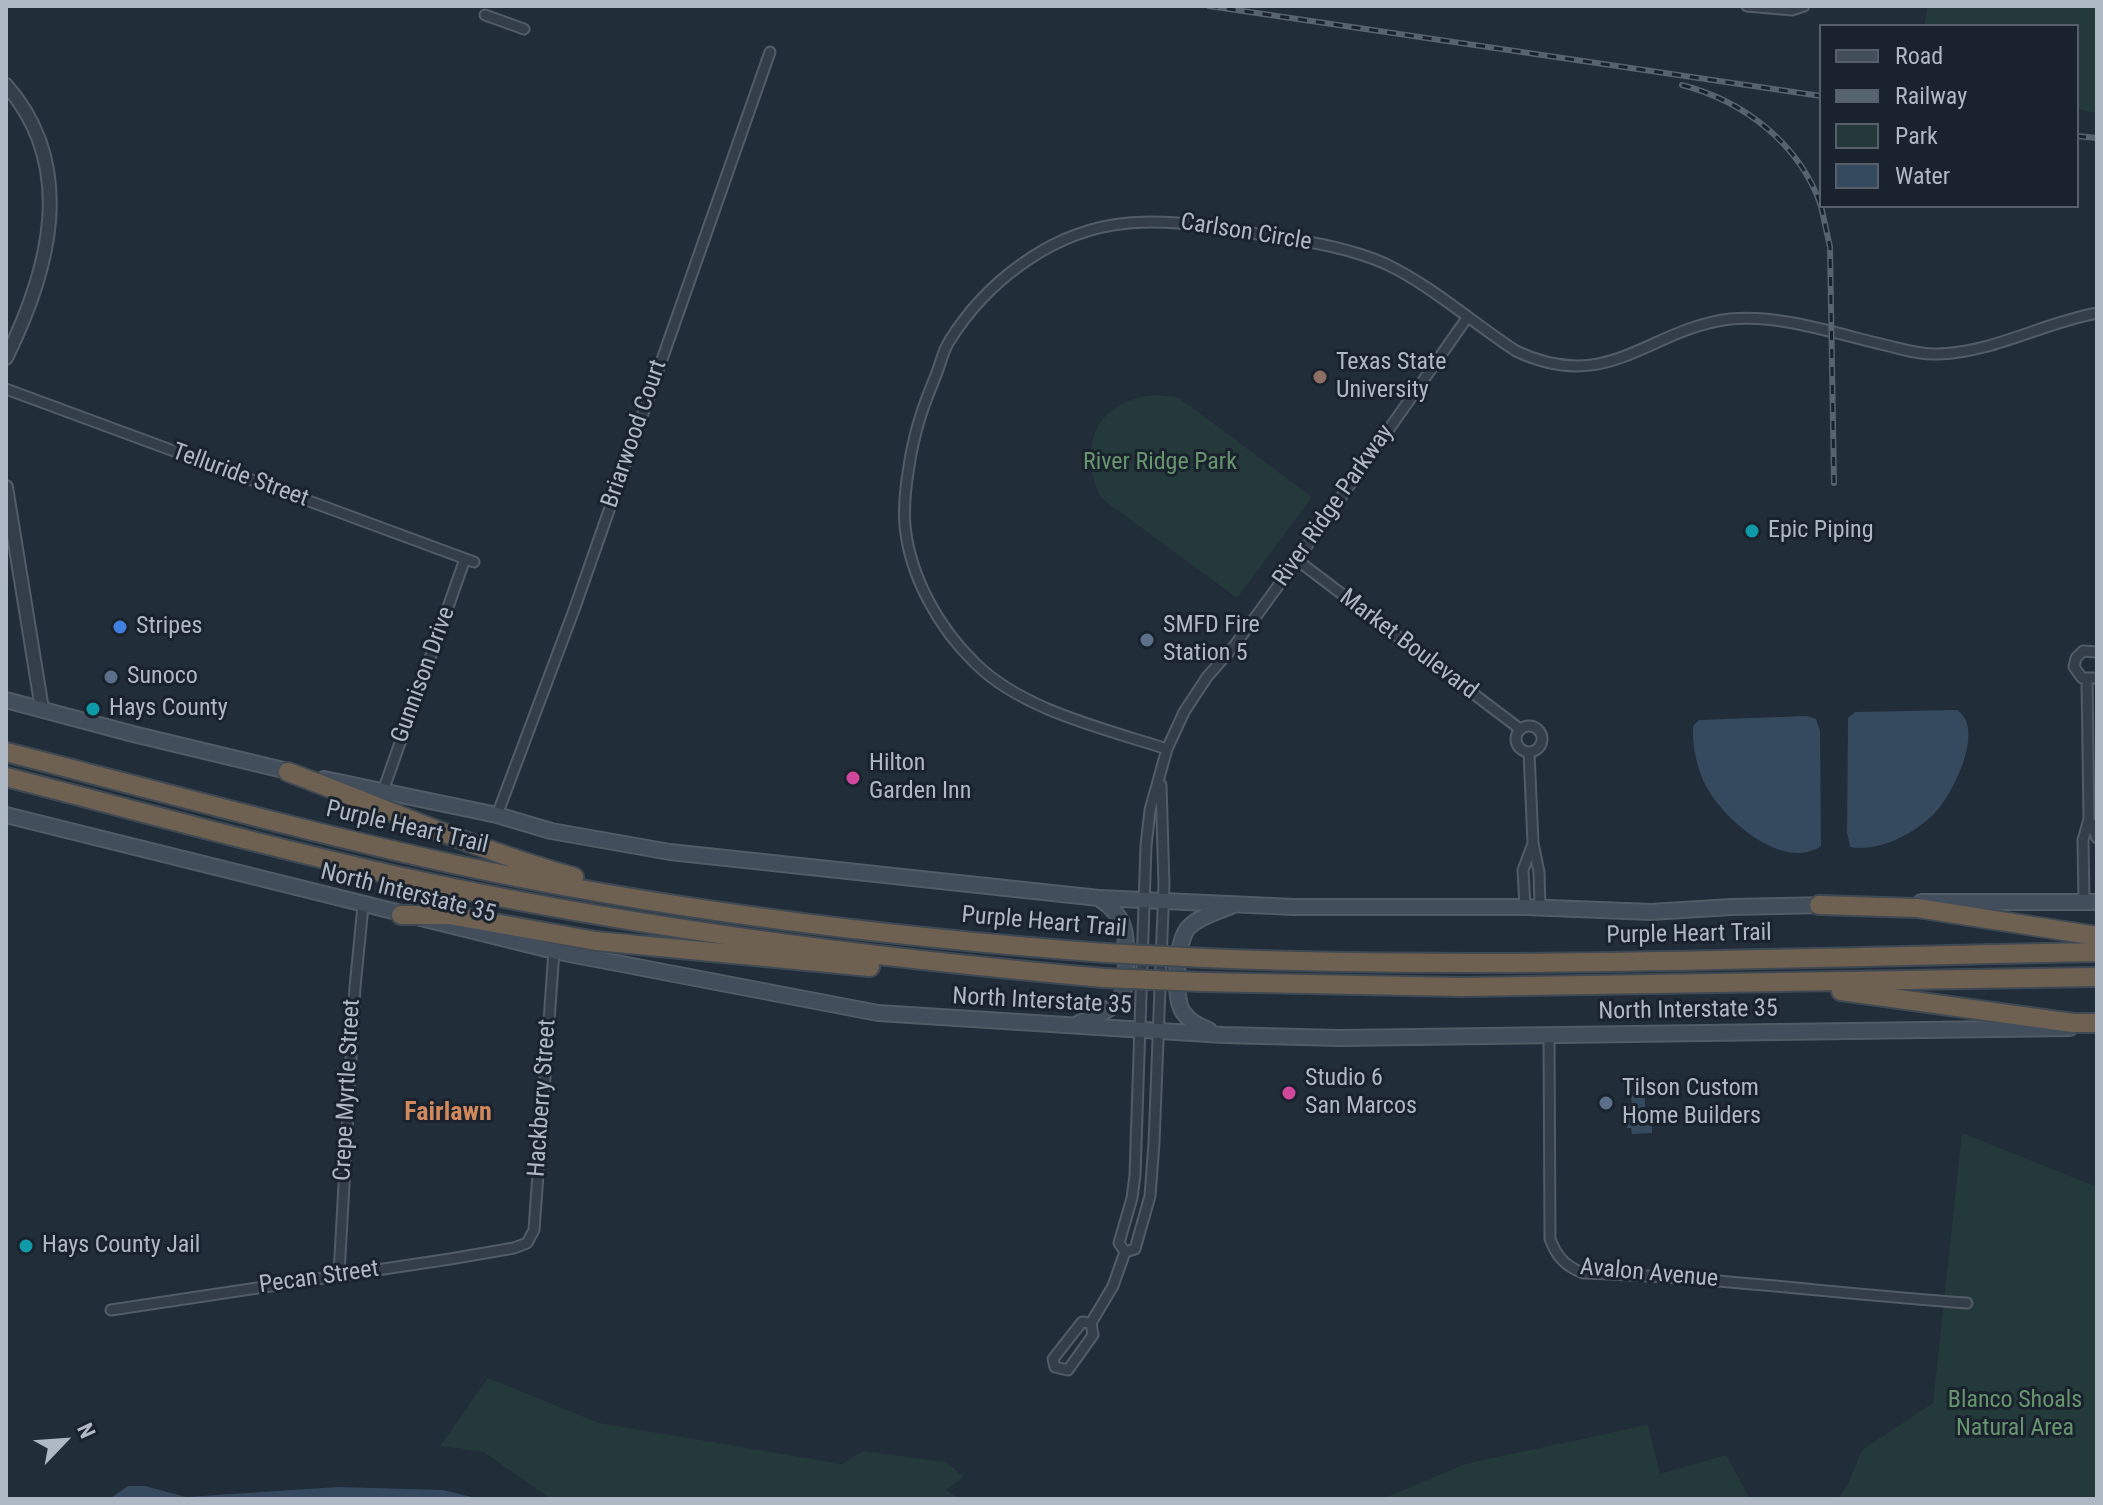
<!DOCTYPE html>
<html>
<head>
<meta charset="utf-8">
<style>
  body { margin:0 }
  #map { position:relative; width:2103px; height:1505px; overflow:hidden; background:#212d38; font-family:"Roboto Condensed",sans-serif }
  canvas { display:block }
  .frame { position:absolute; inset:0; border:8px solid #afb9c5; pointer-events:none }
  .legend { position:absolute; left:1819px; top:24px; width:260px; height:184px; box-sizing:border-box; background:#1a232d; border:2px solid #565f6a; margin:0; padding:10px 14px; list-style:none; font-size:24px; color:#afb9c5 }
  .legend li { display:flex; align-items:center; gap:16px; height:40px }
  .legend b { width:40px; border:2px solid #565f6a }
  .north { position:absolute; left:24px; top:1401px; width:80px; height:80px; -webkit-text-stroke:6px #1a232d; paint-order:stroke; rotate:65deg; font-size:22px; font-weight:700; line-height:32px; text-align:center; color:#afb9c5 }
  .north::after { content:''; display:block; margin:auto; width:28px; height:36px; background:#afb9c5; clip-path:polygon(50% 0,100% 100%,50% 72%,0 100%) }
</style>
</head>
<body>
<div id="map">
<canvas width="2103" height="1505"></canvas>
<div class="frame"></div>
<ul class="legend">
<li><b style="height:10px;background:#434e5c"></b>Road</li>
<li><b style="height:10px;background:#566370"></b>Railway</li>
<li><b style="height:22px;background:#243a3a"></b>Park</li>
<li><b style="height:22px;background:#35495f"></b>Water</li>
</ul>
<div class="north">N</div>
</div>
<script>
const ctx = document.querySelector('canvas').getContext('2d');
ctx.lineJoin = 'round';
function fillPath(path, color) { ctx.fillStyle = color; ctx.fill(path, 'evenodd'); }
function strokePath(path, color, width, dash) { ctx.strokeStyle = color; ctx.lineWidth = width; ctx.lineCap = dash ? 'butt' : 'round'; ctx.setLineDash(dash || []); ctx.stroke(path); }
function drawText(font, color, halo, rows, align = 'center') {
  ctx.font = font + ' "Roboto Condensed",sans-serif'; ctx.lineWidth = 6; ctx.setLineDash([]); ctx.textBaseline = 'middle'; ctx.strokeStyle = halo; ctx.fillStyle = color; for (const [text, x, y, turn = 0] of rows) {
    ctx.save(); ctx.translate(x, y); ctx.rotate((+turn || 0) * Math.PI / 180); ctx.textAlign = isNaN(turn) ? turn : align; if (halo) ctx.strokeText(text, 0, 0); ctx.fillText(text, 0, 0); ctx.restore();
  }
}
const green = new Path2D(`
  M 1928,6 L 2097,6 L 2097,113 L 2077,109 L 2077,26 L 1924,26 Z
  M 1158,395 L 1179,398 L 1312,497 L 1237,598 L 1101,498 C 1076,446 1097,398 1158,395 Z
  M 1962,1133 L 2097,1187 L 2097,1499 L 1838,1499 L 1848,1484 L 1862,1450 L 1933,1403 Z
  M 488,1378 L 599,1423 L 842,1464 L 863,1451 L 946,1462 L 964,1477 L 946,1490 L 960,1499 L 551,1499 L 484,1452 L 440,1446 Z
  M 1648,1425 L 1660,1474 L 1726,1455 L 1750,1499 L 1382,1499 L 1465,1464 Z`);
const water = new Path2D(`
  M 1957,710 C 1986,728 1953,795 1934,814 C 1913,834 1881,852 1850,847 L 1847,832 L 1848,718 L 1855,712 Z
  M 1807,716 L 1816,719 L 1820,731 L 1821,846 C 1782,873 1718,815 1703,780 C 1696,763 1692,744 1693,726 L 1699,720 Z
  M 1633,1093 L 1645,1093 L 1645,1116 L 1652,1116 L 1652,1133 L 1632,1134 L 1631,1128 L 1627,1128 L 1626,1105 L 1632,1105 L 1631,1097 Z
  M 128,1486 L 145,1486 L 186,1497 L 338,1487 L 443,1490 L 480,1499 L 109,1499 Z`);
const minor = new Path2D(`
  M 1747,6 L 1792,10 L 1804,6
  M 485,15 L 524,29
  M 6,389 L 474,562
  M 1297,560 L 1520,729
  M 2097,652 L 2083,651 L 2076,658 L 2074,667 L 2082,678 L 2097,678
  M1516 739a13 13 0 1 1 26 0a13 13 0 1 1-26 0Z
  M 1167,749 C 1105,729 1022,710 975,663 C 939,628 910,577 905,526 C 903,502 907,478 911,454 C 917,424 923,407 934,380 C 940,367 942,352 950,340 C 985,284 1046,236 1113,225 C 1159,217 1205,226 1251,233 C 1296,240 1343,245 1386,264 C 1432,286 1473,323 1516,351 C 1609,395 1648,329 1730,319 C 1780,314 1837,334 1885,345 C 1902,349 1921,355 1939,354 C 1994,352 2043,323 2097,313
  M 1529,752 L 1533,843 L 1539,872 L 1540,908
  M 383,791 L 465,559
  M 497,815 L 574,610 L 770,52
  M 2089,819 L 2097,838
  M 2084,902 L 2083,840 L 2089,819 L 2087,680
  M 1525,907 L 1523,870 L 1532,846
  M 1549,1035 L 1550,1239 C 1557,1257 1565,1266 1583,1273 C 1711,1277 1839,1294 1967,1303
  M 1125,1252 L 1119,1243 L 1132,1198 L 1135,1175 L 1146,846 L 1150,810 L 1167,749 L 1184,712 L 1207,677 L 1235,645 L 1297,560 L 1467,318
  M 339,1274 L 355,987 L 363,906
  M 111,1310 L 450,1259 L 514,1248 L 527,1243 L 534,1230 L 554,951
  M 1091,1323 L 1082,1322 L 1053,1359 L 1055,1367 L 1068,1370 L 1093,1335 L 1091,1323 L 1113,1286 L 1125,1252 L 1135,1249 L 1150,1196 L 1154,1143 L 1164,885 L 1161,785`);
const tertiary = new Path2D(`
  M 6,85 C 78,167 49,271 6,358
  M 6,487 L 42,709`);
const secondary = new Path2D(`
  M 6,700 L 133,734 L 296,773
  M 324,779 L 497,815 L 551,831 L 670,852 L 1099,898 L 1294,907 L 1525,907 L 1651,912 L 1731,907 L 1829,905
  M 6,815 L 554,951 L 878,1013 L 1223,1035 L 1341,1038 L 2070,1028
  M 1921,902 L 2097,902
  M 1079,1023 C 1095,1017 1112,1011 1121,996 C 1127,987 1126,976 1126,965 C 1127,936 1127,917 1101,900
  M 1209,1030 C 1199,1026 1190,1022 1183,1012 C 1173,997 1176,940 1189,927 C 1199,917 1216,912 1229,907`);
const motorway = new Path2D(`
  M 6,752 C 155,790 303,831 453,864 C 666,910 889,937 1106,953
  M 288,772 C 383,807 476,850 574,877
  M 6,777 C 135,810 263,846 393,875 C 627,927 865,957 1104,978
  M 1819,905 L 1917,908 L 2097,936
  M 401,915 L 449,915 L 596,941 L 870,967
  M 1205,958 C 1502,970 1800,957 2097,952
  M 1202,982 L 1462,987 L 2097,977
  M 1841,991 L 2073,1023 L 2097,1023`);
const rail = new Path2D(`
  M 1209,6 L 1821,96
  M 1682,85 C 1744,101 1800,144 1821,206
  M 2077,136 L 2097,138
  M 1821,206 L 1830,247 L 1834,483`);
const motorwayBridge = new Path2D(`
  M 1106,953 L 1205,958
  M 1104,978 L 1202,982`);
const markers = [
  [1320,377,8,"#8d6e63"],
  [1752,531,8,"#0f9aa8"],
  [120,627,8,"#3f7fe0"],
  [1147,640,8,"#5c6f8a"],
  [111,677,8,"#5c6f8a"],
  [93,709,8,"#0f9aa8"],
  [853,778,8,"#d1479c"],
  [1289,1093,8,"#d1479c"],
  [1606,1103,8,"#5c6f8a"],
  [26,1246,8,"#0f9aa8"]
];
const streetNames = [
  ["Carlson Circle",1246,233,9],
  ["Briarwood Court",635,434,-71],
  ["Telluride Street",240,476,20],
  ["River Ridge Parkway",1334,506,-55],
  ["Market Boulevard",1408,645,37],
  ["Gunnison Drive",424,675,-70],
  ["Purple Heart Trail",407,828,13],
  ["North Interstate 35",408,894,14],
  ["Purple Heart Trail",1044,923,5],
  ["Purple Heart Trail",1689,935,-1],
  ["North Interstate 35",1042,1002,3],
  ["North Interstate 35",1688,1011,-1],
  ["Crepe Myrtle Street",348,1090,-87],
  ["Hackberry Street",543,1098,-86],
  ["Avalon Avenue",1649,1274,5],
  ["Pecan Street",319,1278,-8]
];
const poiNames = [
  ["Texas State",1336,363],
  ["University",1336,391],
  ["Epic Piping",1768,531],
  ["SMFD Fire",1163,626],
  ["Station 5",1163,654],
  ["Stripes",136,627],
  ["Sunoco",127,677],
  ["Hays County",109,709],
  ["Hilton",869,764],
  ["Garden Inn",869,792],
  ["Studio 6",1305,1079],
  ["San Marcos",1305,1107],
  ["Tilson Custom",1622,1089],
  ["Home Builders",1622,1117],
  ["Hays County Jail",42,1246]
];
const parkNames = [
  ["River Ridge Park",1160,463],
  ["Blanco Shoals",2015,1401],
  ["Natural Area",2015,1429]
];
const neighbourhoodNames = [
  ["Fairlawn",448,1113]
];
fillPath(green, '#243a3a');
fillPath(water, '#35495f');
strokePath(minor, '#525c66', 13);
strokePath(tertiary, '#525c66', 16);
strokePath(secondary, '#525c66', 18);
strokePath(motorway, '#3f4953', 22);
strokePath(minor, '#343e49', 9);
strokePath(tertiary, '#343e49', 12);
strokePath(secondary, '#434e5c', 14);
strokePath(motorway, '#6f6152', 18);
strokePath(rail, '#566370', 6);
strokePath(rail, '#1a232d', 3, [9]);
strokePath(motorwayBridge, '#3f4953', 22, []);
strokePath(motorwayBridge, '#6f6152', 18);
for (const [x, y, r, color] of markers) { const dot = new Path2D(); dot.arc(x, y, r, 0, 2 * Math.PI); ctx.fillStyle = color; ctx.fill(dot); strokePath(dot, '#1a232d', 3); }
drawText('24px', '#afb9c5', '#1a232d', streetNames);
drawText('24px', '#afb9c5', '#1a232d', poiNames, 'left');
drawText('24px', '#67956e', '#1a232d', parkNames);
drawText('bold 26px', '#d2885d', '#1a232d', neighbourhoodNames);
</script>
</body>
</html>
